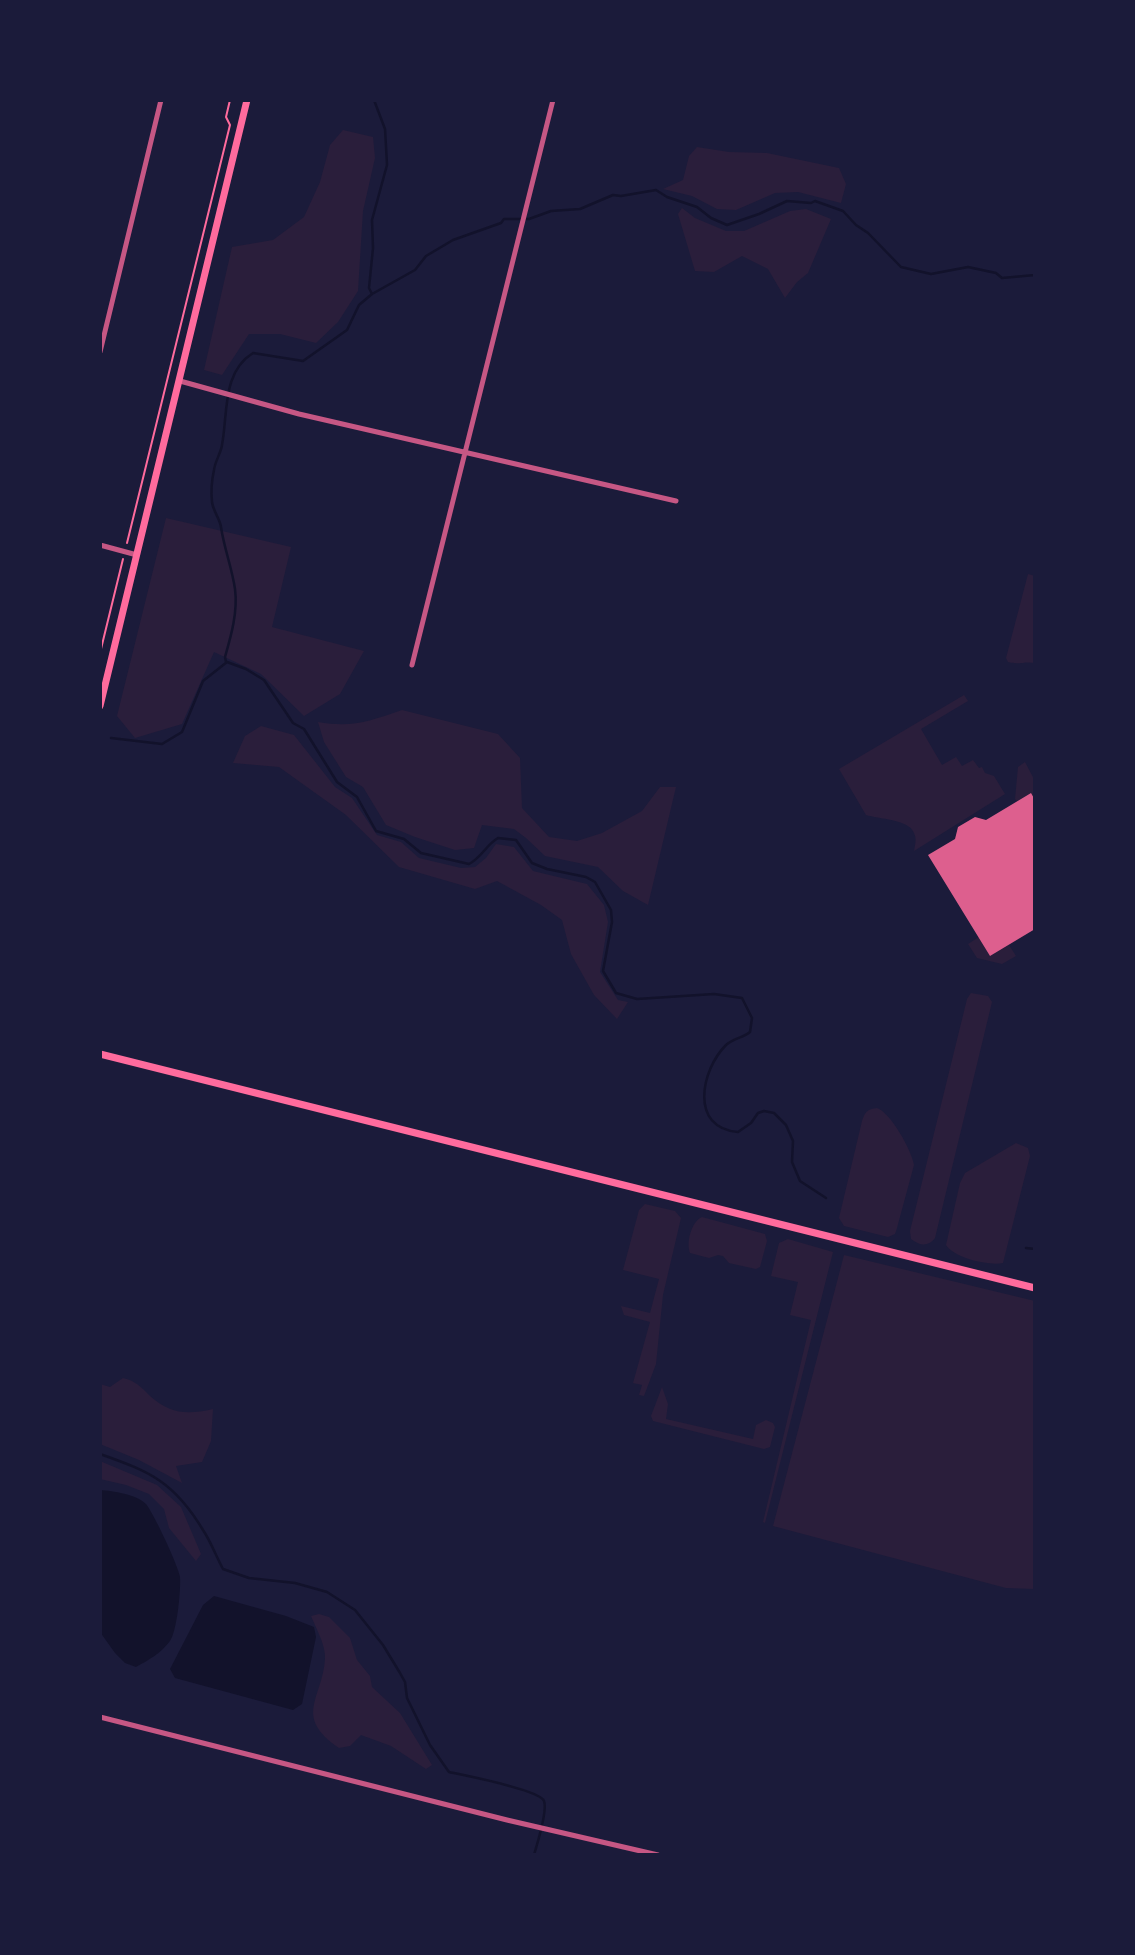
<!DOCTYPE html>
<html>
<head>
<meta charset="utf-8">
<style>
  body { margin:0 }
  #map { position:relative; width:1135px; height:1955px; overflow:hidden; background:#1b1b3a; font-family:"IBM Plex Sans",sans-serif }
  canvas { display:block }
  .frame { position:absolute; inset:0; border:102px solid #1b1b3a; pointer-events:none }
</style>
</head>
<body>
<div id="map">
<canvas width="1135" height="1955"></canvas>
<div class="frame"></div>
</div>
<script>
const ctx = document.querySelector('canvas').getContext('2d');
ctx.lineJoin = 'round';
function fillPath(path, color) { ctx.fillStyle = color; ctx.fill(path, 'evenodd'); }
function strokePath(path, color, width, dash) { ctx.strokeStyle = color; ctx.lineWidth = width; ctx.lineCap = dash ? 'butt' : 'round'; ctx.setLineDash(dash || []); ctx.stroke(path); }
const green = new Path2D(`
  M 343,130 L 373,137 L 375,158 L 363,211 L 358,291 L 338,322 L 316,343 L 280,334 L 249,334 L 222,375 L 204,370 L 232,247 L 273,240 L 304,217 L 320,182 L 330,145 Z
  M 697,147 L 729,152 L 767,153 L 839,168 L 846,184 L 841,203 L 798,192 L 775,193 L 736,210 L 717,209 L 692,196 L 663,189 L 683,180 L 689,156 Z
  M 682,208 L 695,218 L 726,231 L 744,231 L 790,211 L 806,209 L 831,219 L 808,273 L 797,282 L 785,298 L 768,269 L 742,256 L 714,272 L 695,271 L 678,214 Z
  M 166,518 L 291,547 L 272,627 L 364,651 L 340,694 L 304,716 L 261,674 L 214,652 L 182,724 L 135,738 L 117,716 Z
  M 1028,574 L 1035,576 L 1035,663 C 1025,661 1018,665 1008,662 L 1006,658 Z
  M 964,695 L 968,701 L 921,729 L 942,765 L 956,757 L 962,766 L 973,760 L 979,768 L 982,767 L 985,773 L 994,776 L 1005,794 L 914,851 C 915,845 917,839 914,833 C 909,819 878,819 866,815 L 839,769 Z
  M 402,710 L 498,734 L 520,758 L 522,808 L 549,837 L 577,841 L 602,833 L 642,811 L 660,787 L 676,787 L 648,905 L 623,891 L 598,867 L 545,856 L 526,838 L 514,829 L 482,825 L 474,848 L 455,850 L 415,837 L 386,825 L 363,787 L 346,777 L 324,742 L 318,722 C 352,728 370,721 402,710 Z
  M 261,726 L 294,735 L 335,787 L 352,798 L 377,835 L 401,842 L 419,858 L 461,868 L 475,867 L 486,858 L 496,844 L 514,847 L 533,871 L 587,884 L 604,905 L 608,922 L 600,972 L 618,1000 L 628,1002 L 617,1019 L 594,995 L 571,954 L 562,920 L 541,905 L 497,881 L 475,889 L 399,867 L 346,815 L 279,767 L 233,763 L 245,736 Z
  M 1025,762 L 1035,781 L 1035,800 L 1031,793 L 1017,801 L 1015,799 L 1018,767 Z
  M 979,937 L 990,956 L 1009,945 L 1016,956 L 1002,964 L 977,958 L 968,944 Z
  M 971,993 L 988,996 L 992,1002 L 935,1238 C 928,1247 920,1246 911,1239 L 910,1231 L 967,999 Z
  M 877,1108 C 891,1113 912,1151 914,1165 L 897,1228 L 895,1234 L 888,1237 L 844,1226 L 839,1218 L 862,1121 C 865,1112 867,1109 877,1108 Z
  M 1016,1143 L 1028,1148 L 1030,1156 L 1003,1263 C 989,1266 954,1258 946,1245 L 960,1183 L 965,1173 Z
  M 645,1204 L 675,1211 L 681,1218 L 663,1295 L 656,1364 L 644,1396 L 639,1395 L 642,1385 L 633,1383 L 650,1322 L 624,1315 L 621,1306 L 650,1313 L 659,1279 L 623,1270 L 639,1210 Z
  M 702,1217 L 765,1234 L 767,1241 L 760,1267 L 756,1269 L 729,1263 L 723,1256 L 718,1255 L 709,1258 L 690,1253 C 686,1243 691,1222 702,1217 Z
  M 788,1239 L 833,1252 L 765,1523 L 763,1522 L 811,1320 L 790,1315 L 798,1282 L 771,1276 L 779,1243 Z
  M 844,1255 L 1035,1301 L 1035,1589 L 1006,1588 L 773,1526 Z
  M 123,1378 C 136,1381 141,1387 150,1396 C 170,1414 187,1415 213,1409 L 211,1441 L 202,1462 L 176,1466 L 182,1483 L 139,1460 L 100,1444 L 100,1384 L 110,1387 Z
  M 662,1387 L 668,1404 L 666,1419 L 753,1439 L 756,1425 L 766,1420 L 773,1423 L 775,1427 L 770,1447 L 764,1449 L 653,1421 L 651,1416 Z
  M 100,1461 L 157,1485 L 181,1507 L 201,1554 L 196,1561 L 169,1528 L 164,1509 L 149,1494 L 126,1485 L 100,1479 Z
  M 319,1614 L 329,1617 L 350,1638 L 357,1660 L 370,1676 L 372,1687 L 400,1713 L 432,1765 L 426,1769 L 391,1746 L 361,1735 L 350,1746 L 339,1748 C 293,1716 322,1700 325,1659 C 326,1646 316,1628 311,1616 Z`);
const water = new Path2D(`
  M 100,1490 C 113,1491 136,1494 146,1504 C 154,1514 178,1565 180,1577 C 181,1590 177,1631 170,1641 C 161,1653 149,1660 136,1667 L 125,1663 L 115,1653 L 100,1632 Z
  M 214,1596 L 286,1616 L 314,1627 L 316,1637 L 302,1704 L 293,1710 L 175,1678 L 170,1669 L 203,1605 Z`);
const stream = new Path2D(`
  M 372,294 L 369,288 L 373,248 L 372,220 L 387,165 L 385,129 L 374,100
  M 226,662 L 225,657 C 231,636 238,612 235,589 C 232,568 224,548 221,527 C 220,519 213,511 212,502 C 211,493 212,479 214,470 C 215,461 221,453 222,445 C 228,413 222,372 253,353 L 303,361 L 347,330 L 359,305 L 372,294 L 415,270 L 426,256 L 453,240 L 501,223 L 504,219 L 529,219 L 551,211 L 580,209 L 613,195 L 621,196 L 656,190 L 667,197 L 697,207 L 711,218 L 727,225 L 759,214 L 787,201 L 811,203 L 815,201 L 843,211 L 856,225 L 868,233 L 901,267 L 931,274 L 968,267 L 996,273 L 1002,278 L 1035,275
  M 111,738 L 162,744 L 182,732 L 203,681 L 227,662 L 246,669 L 264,680 L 293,723 L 304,729 L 337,782 L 357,797 L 376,831 L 404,839 L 421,853 L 469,864 C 482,857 486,845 498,838 L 516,840 L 532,863 L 547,869 L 586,877 L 595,882 L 611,910 L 612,922 L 603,971 L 616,993 L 637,999 L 714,994 L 742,998 L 752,1018 L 750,1032 C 743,1038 733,1038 726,1045 C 701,1070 689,1128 738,1132 L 751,1123 L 758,1113 L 764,1111 L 774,1113 L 786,1125 L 793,1141 L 792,1162 L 800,1181 L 826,1198
  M 1026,1248 L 1035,1249
  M 100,1454 C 151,1472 174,1482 203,1530 C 211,1542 216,1556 223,1569 L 249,1578 L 295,1583 L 327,1592 L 355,1610 L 383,1645 L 400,1673 L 405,1682 L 407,1698 L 430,1745 L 449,1772 C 463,1775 540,1790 544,1801 C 548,1811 537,1844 534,1855`);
const building = new Path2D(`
  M 1031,793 L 1035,800 L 1035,929 L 990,956 L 928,855 L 955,839 L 958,827 L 975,817 L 986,820 Z`);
const path = new Path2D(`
  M 127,543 L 230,125 L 226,117 L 230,100
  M 100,653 L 123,559`);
const minor = new Path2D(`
  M 100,352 L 161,100
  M 180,381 L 299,414 L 676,501
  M 100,545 L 137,555
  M 412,665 L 553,100
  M 100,1717 L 507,1820 L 658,1855`);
const secondary = new Path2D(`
  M 100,706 L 247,100
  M 100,1054 L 1035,1288`);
fillPath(green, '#2a1e3b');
fillPath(water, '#12122b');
strokePath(stream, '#12122b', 2.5);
fillPath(building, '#dd5f8e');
strokePath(path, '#ff6b9d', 2);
strokePath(minor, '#c65784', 5);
strokePath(secondary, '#ff6b9d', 7);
</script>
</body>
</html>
